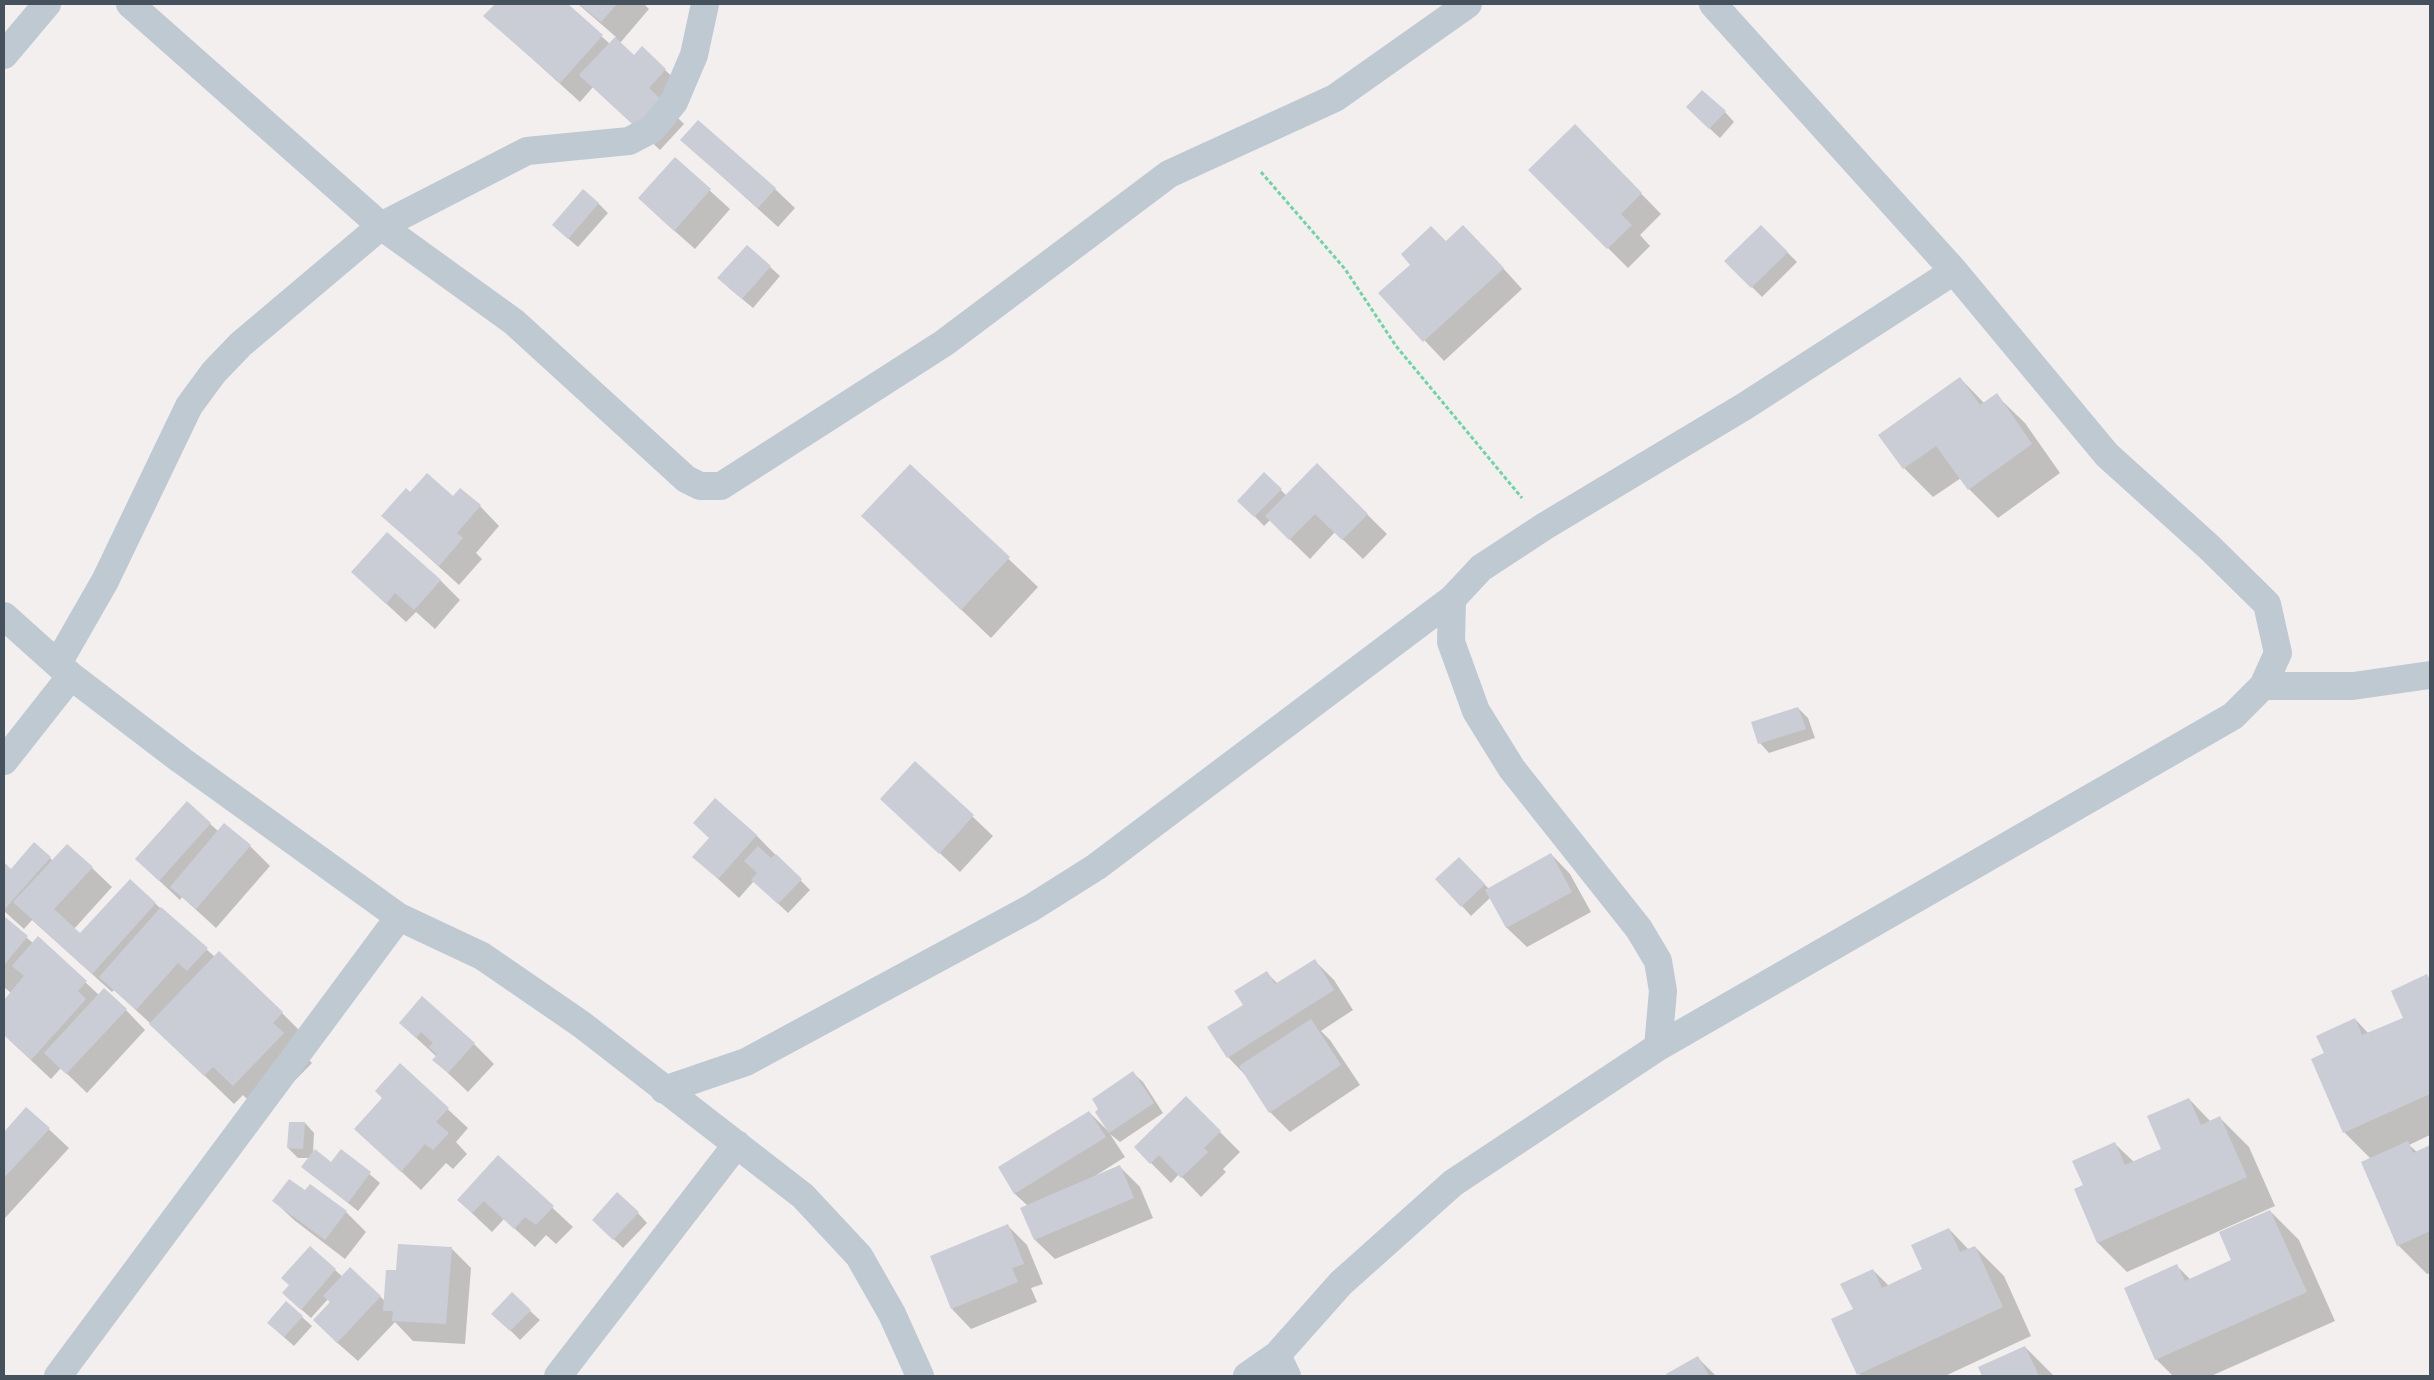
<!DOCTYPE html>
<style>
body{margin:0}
#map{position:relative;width:2434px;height:1380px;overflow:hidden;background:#f2efee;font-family:Poppins,sans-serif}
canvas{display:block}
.frame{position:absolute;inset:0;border:5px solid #45525e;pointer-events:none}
</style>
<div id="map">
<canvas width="2434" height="1380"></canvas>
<div class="frame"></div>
</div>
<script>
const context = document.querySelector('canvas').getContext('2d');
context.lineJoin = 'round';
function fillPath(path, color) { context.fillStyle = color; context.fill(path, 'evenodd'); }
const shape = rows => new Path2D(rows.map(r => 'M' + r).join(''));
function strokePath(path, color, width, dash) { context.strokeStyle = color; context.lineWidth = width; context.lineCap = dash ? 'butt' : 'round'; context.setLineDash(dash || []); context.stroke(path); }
const shadow = shape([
 [496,4,566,4,610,44,616,37,578,4,644,4,649,9,620,43,634,56,642,48,685,89,668,108,684,124,660,150,593,87,580,102,485,16],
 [1725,112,1734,122,1720,138,1697,117],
 [1575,126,1661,214,1640,235,1650,246,1628,268,1530,170],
 [682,140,775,189,795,208,778,227],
 [675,159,730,209,695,249,660,218],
 [598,203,608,213,578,247,563,234],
 [1761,226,1797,262,1762,297,1726,261],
 [1446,243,1483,246,1522,289,1444,361,1380,293],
 [747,246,780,276,753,308,729,288],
 [1960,378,1984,403,1996,395,2025,423,2060,473,1998,518,1969,489,1961,478,1933,497,1904,468],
 [910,465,1038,587,991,638,863,516],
 [1317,465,1387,534,1363,559,1335,532,1310,559,1270,520,1264,526,1239,500,1264,474,1287,496],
 [410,494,453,497,480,506,499,526,476,553,482,559,459,585,383,516],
 [352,572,440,580,460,600,435,629,416,612,406,622],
 [1798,708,1808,718,1815,738,1769,753,1760,743],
 [916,763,993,836,960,872,882,799],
 [715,800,757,836,810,890,788,913,754,881,739,898,694,857,710,839],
 [187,803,218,831,250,846,270,866,216,928,182,897,180,900,136,859],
 [1551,854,1570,874,1591,912,1527,947,1507,928,1491,897,1471,916,1462,906,1459,858,1489,889],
 [50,858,53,861,92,868,112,887,74,929,80,935,130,881,215,957,282,1013,311,1042,301,1052,312,1063,262,1114,243,1095,234,1104,151,1024,114,990,112,992,32,920,24,929,4,911,4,864,11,870],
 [4,918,33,943,38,938,99,995,126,1010,145,1030,87,1093,61,1068,51,1079,4,1035,4,1002,11,993,4,987],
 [1315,961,1334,980,1353,1010,1321,1031,1330,1040,1360,1085,1290,1132,1270,1112,1247,1077,1228,1057,1244,1005,1266,972,1278,984],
 [2427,976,2430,979,2430,1135,2409,1145,2417,1152,2430,1146,2430,1273,2427,1274,2398,1245,2371,1159,2344,1132,2326,1054,2355,1019,2369,1034,2404,1018],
 [400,1023,474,1044,494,1064,468,1092,434,1060,437,1057],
 [400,1065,468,1128,456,1142,467,1154,453,1169,446,1163,421,1190,356,1129,384,1098],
 [1133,1073,1143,1082,1163,1113,1120,1142,1110,1134,1125,1157,1095,1176,1120,1167,1140,1187,1153,1218,1055,1259,1035,1240,1022,1209,1028,1206,1015,1194,1000,1168,1089,1112,1107,1130],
 [1186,1098,1240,1152,1223,1169,1226,1172,1201,1197,1179,1174,1171,1183,1135,1147],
 [2189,1099,2211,1122,2220,1118,2249,1147,2275,1206,2127,1272,2098,1243,2075,1189,2085,1185,2114,1143,2134,1162,2163,1150],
 [27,1109,69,1148,5,1218,4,1134],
 [305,1123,314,1133,313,1153,331,1164,341,1150,380,1183,358,1211,303,1167,309,1158,298,1158,288,1148],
 [498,1157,573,1227,556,1244,546,1235,535,1247,504,1219,492,1232,458,1200],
 [305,1192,346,1212,366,1232,345,1259,294,1220,274,1201],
 [2270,1211,2299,1240,2335,1321,2211,1376,2173,1376,2156,1359,2177,1266,2191,1280,2233,1261],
 [638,1213,647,1223,623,1248,603,1229],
 [1007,1225,1027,1245,1043,1284,1031,1288,1037,1302,971,1329,952,1309],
 [1949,1229,1969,1250,1975,1247,2004,1276,2031,1336,1945,1376,1861,1376,1859,1374,1873,1270,1889,1286,1924,1270],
 [451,1248,471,1268,465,1344,413,1341,395,1322,358,1361,334,1340,331,1302,328,1299,311,1318,294,1303,335,1270,343,1277,350,1269,385,1301],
 [530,1311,540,1320,520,1340,503,1323],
 [302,1317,312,1326,294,1346,278,1332],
 [2025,1347,2054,1376,1983,1376,1979,1368],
 [1698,1358,1716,1376,1669,1376,1668,1374]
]);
const building = shape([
 [495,4,568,4,603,35,560,83,483,16],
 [579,4,617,4,601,22],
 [615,37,634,55,642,46,666,69,649,88,666,104,640,131,579,75],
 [1702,90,1726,111,1709,129,1686,107],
 [698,120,776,188,758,208,680,140],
 [1575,124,1642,193,1621,214,1632,225,1607,249,1528,170],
 [675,157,711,189,674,231,638,198],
 [583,189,599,203,568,239,552,225],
 [1463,225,1504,268,1423,342,1378,293,1410,265,1401,254,1431,226,1446,241],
 [1761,225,1788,252,1751,288,1724,261],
 [747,245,771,266,742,299,717,278],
 [1960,377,1980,405,1997,393,2032,444,1968,490,1936,446,1903,469,1878,435],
 [1317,463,1368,514,1342,540,1315,514,1289,540,1265,516],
 [910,464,1010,557,961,610,861,516],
 [1264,472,1282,489,1254,517,1237,501],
 [427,473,453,496,460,488,481,505,457,533,463,538,439,566,381,516,406,488,410,492],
 [387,532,441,580,414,610,395,593,386,604,351,572],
 [1798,707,1806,729,1758,744,1751,722],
 [915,761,974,815,939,854,880,799],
 [715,798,757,835,718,879,692,857,709,838,693,823],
 [187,801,211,823,159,881,135,859],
 [224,823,251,845,196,909,170,887],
 [34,842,51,857,4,910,4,862,11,869],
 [67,844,93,867,54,909,80,933,130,879,156,903,92,974,13,902],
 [758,846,771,858,776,854,802,879,778,904,751,880,757,873,744,861],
 [1551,853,1572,892,1506,928,1485,890],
 [1459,857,1485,884,1461,907,1435,879],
 [161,907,208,948,187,971,178,963,136,1010,99,977],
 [4,916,28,936,4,965],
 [38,936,87,981,78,991,86,999,31,1060,4,1035,4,1000,24,976,12,966],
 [219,951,283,1012,273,1023,284,1033,233,1086,213,1067,204,1076,149,1024],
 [1315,959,1334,990,1227,1058,1207,1027,1243,1005,1234,991,1267,971,1275,984],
 [2427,974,2430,980,2430,1094,2343,1133,2311,1059,2324,1053,2316,1036,2355,1018,2362,1035,2403,1018,2391,991],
 [104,988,127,1009,66,1074,44,1053],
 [422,996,475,1043,448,1073,432,1060,437,1055,429,1047,433,1043,421,1032,416,1038,399,1023],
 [1311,1019,1341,1065,1269,1113,1239,1066],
 [400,1063,449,1108,436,1122,449,1133,433,1150,425,1144,401,1172,354,1129,382,1098,375,1091],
 [1133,1071,1154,1103,1109,1133,1095,1112,1098,1109,1092,1099],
 [1186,1096,1221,1131,1204,1148,1208,1152,1181,1178,1159,1155,1150,1164,1134,1147],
 [2189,1098,2201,1125,2220,1116,2247,1177,2097,1243,2074,1189,2083,1185,2072,1161,2115,1142,2125,1165,2161,1149,2147,1116],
 [26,1107,50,1128,4,1178,4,1132],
 [1089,1111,1106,1137,1014,1194,998,1167],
 [289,1122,305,1122,303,1149,287,1148],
 [2408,1141,2413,1153,2430,1145,2430,1231,2397,1246,2361,1162],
 [315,1149,331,1162,341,1149,371,1172,348,1203,301,1167],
 [498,1155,554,1206,536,1225,525,1217,514,1229,484,1201,472,1213,457,1200],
 [1120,1165,1134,1198,1034,1240,1020,1208],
 [289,1179,305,1190,310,1184,347,1211,325,1240,272,1201],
 [617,1192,639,1212,613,1240,592,1220],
 [2270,1210,2307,1292,2155,1360,2124,1288,2177,1264,2185,1281,2231,1260,2219,1232],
 [1008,1224,1024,1264,1012,1268,1018,1282,951,1309,930,1256],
 [1949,1228,1960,1252,1975,1246,2003,1307,1857,1375,1831,1319,1853,1309,1840,1284,1873,1269,1882,1288,1922,1269,1911,1245],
 [398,1244,452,1247,446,1324,392,1321,393,1311,383,1311,386,1270,396,1270],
 [310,1246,336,1269,301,1310,282,1293,289,1285,281,1278],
 [350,1267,381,1296,337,1343,313,1320,330,1302,323,1296],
 [512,1292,531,1310,510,1331,491,1314],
 [286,1301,303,1316,284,1337,267,1323],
 [2025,1346,2039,1376,1982,1376,1978,1367],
 [1698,1356,1709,1376,1667,1376,1666,1374]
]);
const path = shape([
 [1261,172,1345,269,1396,346,1522,498]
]);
const minor = shape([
 [130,4,381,226,514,322,686,479,700,486,721,486,944,343,1169,174,1335,98,1468,4],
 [4,55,47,4],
 [4,616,71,676,181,760,399,917,482,956,581,1024,803,1196,859,1256,892,1314,920,1376],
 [58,663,105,581,189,406,214,372,241,344,381,226,527,151,629,141,652,129,674,102,694,55,705,4],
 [2263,686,2353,686,2430,675],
 [4,761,71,676],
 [1658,1047,1663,991,1658,961,1639,929,1512,769,1476,711,1451,642,1452,599,1481,568,1545,526,1745,406,1954,271],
 [664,1090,746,1062,1031,908,1096,867,1452,599],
 [1277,1355,1287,1376],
 [58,1376,399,917],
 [558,1376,737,1144],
 [1247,1376,1277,1355,1341,1283,1453,1183,1658,1047,2233,716,2263,686,2278,653,2267,604,2209,547,2107,455,1954,271,1713,4]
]);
fillPath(shadow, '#0003');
fillPath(building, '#cacdd5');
strokePath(path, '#6dd5a4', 3, [4, 2.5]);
strokePath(minor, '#bec9d2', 28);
</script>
